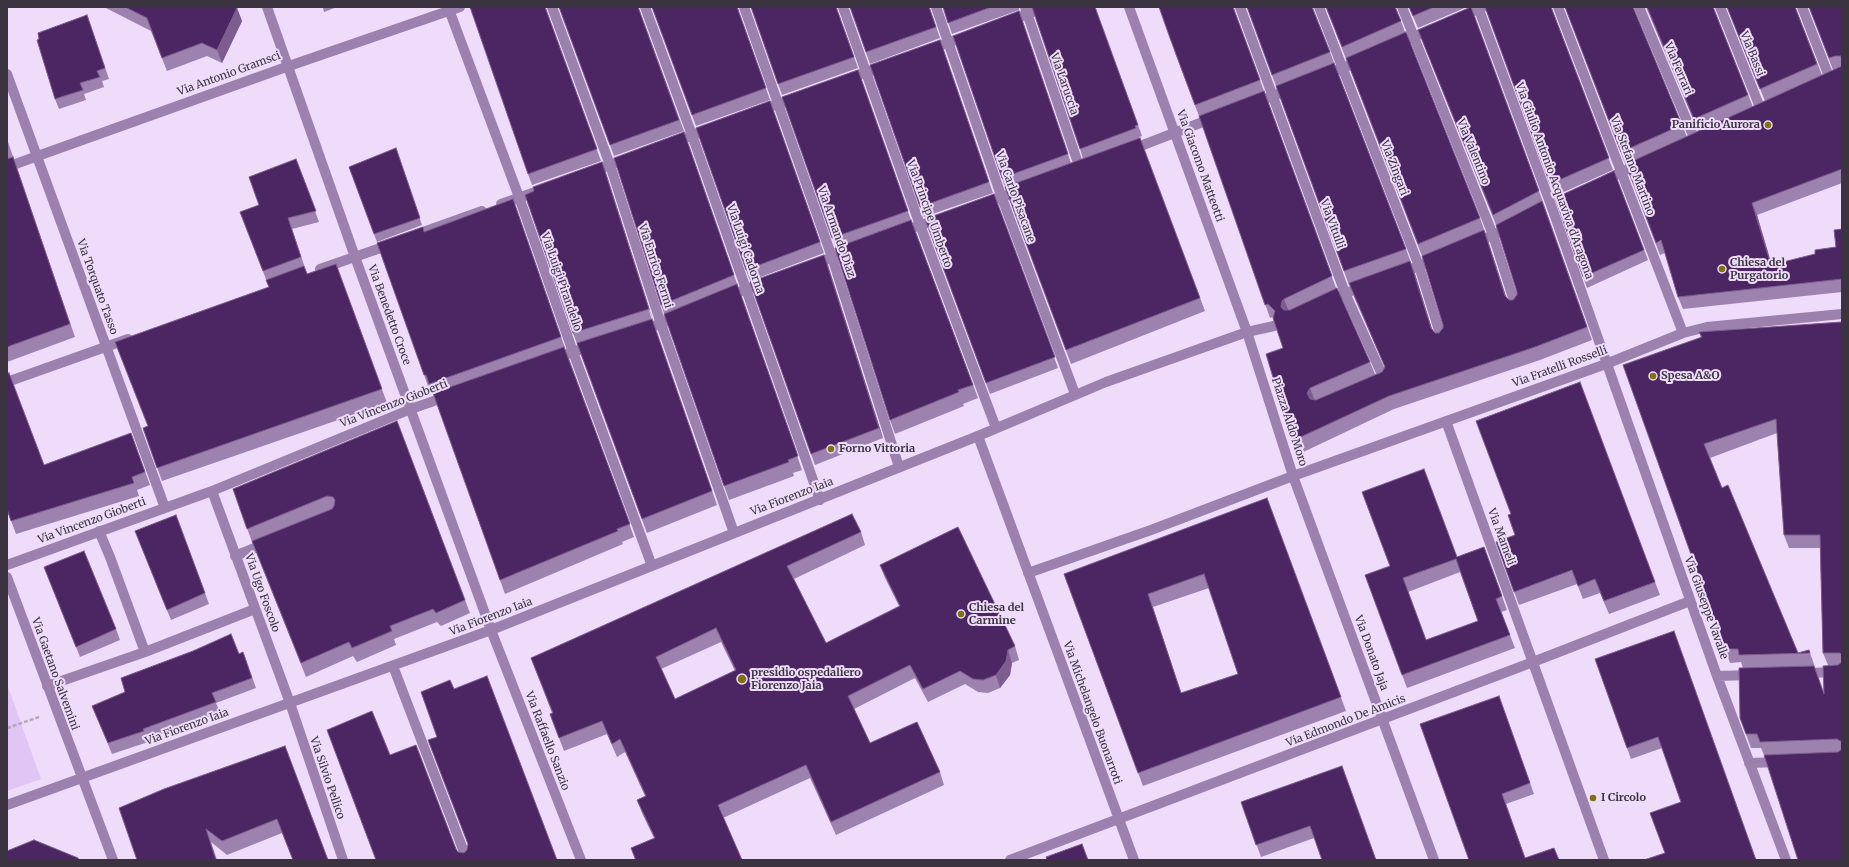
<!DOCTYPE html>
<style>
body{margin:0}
#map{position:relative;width:1849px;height:867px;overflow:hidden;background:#eedcfa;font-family:Merriweather,serif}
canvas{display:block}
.frame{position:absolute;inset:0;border:8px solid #3b3440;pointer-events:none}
</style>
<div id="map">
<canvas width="1849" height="867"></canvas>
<div class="frame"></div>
</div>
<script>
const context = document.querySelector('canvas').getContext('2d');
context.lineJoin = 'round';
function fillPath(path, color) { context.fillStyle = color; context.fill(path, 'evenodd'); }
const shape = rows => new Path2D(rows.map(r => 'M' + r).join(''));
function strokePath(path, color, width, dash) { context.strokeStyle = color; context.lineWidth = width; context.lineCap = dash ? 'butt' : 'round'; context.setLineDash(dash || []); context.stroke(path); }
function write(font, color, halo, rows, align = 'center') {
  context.font = font + ' Merriweather,serif'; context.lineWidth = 4; context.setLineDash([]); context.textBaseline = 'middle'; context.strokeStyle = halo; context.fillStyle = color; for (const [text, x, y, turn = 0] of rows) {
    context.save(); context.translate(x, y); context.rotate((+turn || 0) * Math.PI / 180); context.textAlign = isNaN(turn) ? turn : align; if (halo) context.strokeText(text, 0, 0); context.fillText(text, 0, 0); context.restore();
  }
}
const green = shape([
 [7,684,41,779,7,791]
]);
const path = shape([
 [7,728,39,717]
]);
const minor = shape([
 [267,7,355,257,491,630,581,860],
 [448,7,519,197,573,352,652,566],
 [552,7,610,165,661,324,734,533],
 [645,7,692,135,820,500],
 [744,7,832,257,899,467],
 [843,7,920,225,996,428],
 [936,7,1002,198,1075,394],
 [1025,7,1080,169],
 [1129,7,1247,332,1293,476,1434,860],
 [1240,7,1345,293,1384,379,1380,381],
 [1319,7,1419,266,1442,340],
 [1402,7,1493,235,1516,307],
 [1478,7,1551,205,1717,676,1786,860],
 [1558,7,1683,333],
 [1639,7,1695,140],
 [1720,7,1761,110],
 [1802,7,1830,79],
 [1460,17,1483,7],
 [1009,21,1046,7],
 [1396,45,1431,29],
 [930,49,967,36],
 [7,74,165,508],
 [1325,75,1360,61],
 [847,79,884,66],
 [1254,103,1291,89],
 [760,110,796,98],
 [674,142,709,129],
 [1130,150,1213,118],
 [7,167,289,66,460,7],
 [591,172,629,158],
 [1605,180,1639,164],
 [984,203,1020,191],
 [501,204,538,191],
 [903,231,939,219],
 [412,236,482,211],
 [1475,243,1510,227],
 [814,264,850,251],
 [320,269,392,244],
 [1401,273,1437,259],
 [728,296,764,283],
 [1328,301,1363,286],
 [643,330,678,317],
 [555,358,591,346],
 [7,382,128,339],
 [1446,421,1604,860],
 [978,436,1134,860],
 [212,491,290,703,343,860],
 [99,531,110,557,145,652,255,609],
 [235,556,267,543],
 [7,565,212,491,411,409,448,396],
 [1028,573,1151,530,1293,476,1606,364,1683,333,1707,327,1842,314],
 [7,577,113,860],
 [393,666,467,860],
 [1804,673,1842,672],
 [1717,676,1752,675],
 [47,686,145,652],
 [1749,763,1779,762],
 [7,805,491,630,978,436,1106,382,1247,332,1274,326],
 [1010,860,1533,662,1690,601]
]);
const wall = shape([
 [104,7,233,7,237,8,242,21,222,63,207,56,167,71,151,31],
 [323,7,337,7,324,12],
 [559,7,639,9,684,131,614,156],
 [652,7,738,7,738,9,770,100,696,126],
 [751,7,837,7,837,9,858,68,782,95],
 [850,7,930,9,940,38,870,64],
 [943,7,1019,7,1019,10,952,34],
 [1095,7,1142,136,1139,137,1205,311,1071,364,1005,187,953,36,1019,11,1071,163,1083,159,1080,149],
 [1247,7,1313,8,1406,249,1415,274,1432,329,1435,333,1439,333,1443,328,1443,325,1422,256,1326,7,1396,7,1396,8,1405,32,1480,218,1489,244,1506,296,1509,300,1513,300,1517,295,1517,292,1496,225,1418,30,1471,7,1543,202,1592,340,1540,360,1394,409,1297,455,1292,441,1283,348,1273,317,1270,318,1199,116,1174,50,1234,9,1336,288,1370,362,1375,374,1382,372,1385,367,1354,297,1349,284,1349,285],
 [1409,7,1467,7,1418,28],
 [1485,7,1552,9,1613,170,1555,196],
 [1565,7,1633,8,1682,125,1687,137,1698,131,1646,7,1714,7,1714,9,1753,107,1765,101,1727,7,1796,7,1796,9,1822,75,1833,70,1809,7,1842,7,1842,183,1757,215,1772,265,1815,254,1836,247,1842,229,1842,292,1683,309,1678,297,1665,253,1660,255],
 [546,9,601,161,532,185,528,174],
 [87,15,109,79,102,81,104,87,84,94,86,100,59,109,55,99],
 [940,40,993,193,924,217,870,65],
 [858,70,911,220,978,398,963,404,964,406,895,434,890,420,836,247,782,97],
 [770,101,824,253,750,281,696,128],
 [684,132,802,470,793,473,794,476,729,500,661,305],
 [7,139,75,337,7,362],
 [396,148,422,225,377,242,349,167],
 [296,159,319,222,292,229,307,274,336,264,387,403,162,481,143,428,148,426,115,342,269,287,240,212,259,205],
 [602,162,652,320,717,505,647,533,573,333,534,191],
 [1614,171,1648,260,1587,288,1555,198],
 [994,194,1058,368,990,394,925,219],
 [513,199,565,348,634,537,622,542,623,544,505,594,430,385,428,386,377,243,424,232],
 [824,255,883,438,815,465,750,282],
 [1842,322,1842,860,1764,755,1761,748,1751,748,1740,718,1743,668,1741,662,1730,663,1623,365,1701,338,1699,332],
 [1777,433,1784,535,1789,548,1820,548,1823,653,1828,665,1824,693,1809,650,1798,653,1722,488,1710,458],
 [7,369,44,465,131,433,150,485,137,490,139,496,16,534,7,510],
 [397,421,470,613,441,626,437,622,394,639,396,645,357,662,353,656,306,677,252,542,233,489],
 [1267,498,1346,711,1143,786,1064,574],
 [1209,588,1238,674,1181,693,1153,607],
 [176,515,209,604,171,620,135,531],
 [861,532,865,545,794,579,826,643,899,606,885,578,880,565,1015,646,1019,660,1012,663,1010,675,1000,688,988,693,978,692,965,684,928,702,915,678,854,709,870,743,940,772,944,785,836,835,810,778,723,818,742,860,635,860,631,848,654,838,642,813,637,800,645,796,625,752,617,757,607,734,564,751,550,714,552,713,531,658],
 [721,642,735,671,675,699,661,669],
 [1496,542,1655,582,1660,595,1609,614,1600,593,1583,599,1577,584,1519,605],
 [1484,547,1507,610,1501,612,1515,648,1407,688,1365,575,1457,557],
 [1460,572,1478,621,1426,640,1408,592],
 [44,567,116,629,120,640,80,657],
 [243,652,256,688,216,703,220,713,147,739,148,742,112,754,92,706],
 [1595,659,1756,860,1665,853,1681,802,1662,748,1631,759],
 [1499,696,1534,794,1506,804,1525,858,1559,860,1469,860],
 [285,746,328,860,293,860,282,833,227,855,211,842,217,860,137,860],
 [1342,766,1314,838,1261,857,1241,802]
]);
const shadedWall = shape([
 [237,8,242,21,222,63,217,50],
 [602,162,606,173,653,320,649,309],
 [1752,203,1757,215,1775,277,1771,265],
 [1484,230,1489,244,1510,309,1505,296],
 [824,255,828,265,883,438,879,428],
 [1410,261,1415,274,1436,342,1431,328],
 [1284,299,1289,312,1286,320,1281,307,1282,301],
 [1310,388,1315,401,1312,407,1307,393],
 [1008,650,1012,663,1010,675,1000,688,996,675]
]);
const building = shape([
 [125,7,233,7,237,8,217,50,202,43,162,58,147,18,125,7],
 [470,7,545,7,597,149,528,174,470,7],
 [559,7,638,7,679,120,610,145,559,7],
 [652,7,737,7,766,88,692,115,652,7],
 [751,7,836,7,854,57,778,84,751,7],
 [850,7,929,7,936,27,866,52,850,7],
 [943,7,991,7,948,23,943,7],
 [1032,7,1095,7,1138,125,1135,126,1136,128,1080,149,1032,7],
 [1159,7,1233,7,1260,80,1195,105,1170,38,1159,7],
 [1247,7,1312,7,1330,52,1272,75,1247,7],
 [1326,7,1395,7,1401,21,1342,47,1326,7],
 [1409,7,1434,7,1413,16,1409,7],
 [1471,7,1539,191,1493,215,1418,30,1471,7],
 [1485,7,1551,7,1609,158,1550,184,1485,7],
 [1565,7,1633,7,1682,125,1621,152,1565,7],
 [1647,7,1713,7,1748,95,1694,119,1647,7],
 [1727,7,1795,7,1817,64,1760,89,1727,7],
 [1809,7,1842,7,1842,58,1841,56,1835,56,1829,58,1809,7],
 [1019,11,1068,154,1002,178,953,36,1019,11],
 [87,15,105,68,97,71,100,77,80,83,83,90,55,99,37,40,39,39,38,33,87,15],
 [1406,32,1480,218,1418,244,1346,58,1406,32],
 [940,40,989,182,920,207,870,65,940,40],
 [1334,63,1406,249,1344,271,1276,86,1334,63],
 [1842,66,1842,169,1752,203,1771,265,1815,254,1815,250,1836,247,1834,230,1842,229,1842,279,1678,297,1661,240,1656,243,1626,164,1842,66],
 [858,70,908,211,832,238,782,97,858,70],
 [1264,91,1332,276,1284,299,1282,301,1281,307,1284,310,1290,310,1337,288,1370,362,1310,388,1307,393,1310,399,1316,400,1382,372,1385,367,1349,283,1410,261,1431,328,1435,333,1439,333,1443,328,1443,325,1422,256,1484,230,1505,296,1509,300,1513,300,1517,295,1517,292,1496,225,1542,201,1587,327,1535,347,1389,396,1292,441,1266,354,1283,348,1273,318,1275,311,1268,304,1265,305,1199,116,1264,91],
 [770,101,820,242,746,270,696,128,770,101],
 [684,132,734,275,661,305,614,158,684,132],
 [1140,138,1200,298,1066,350,1005,187,1140,138],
 [396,148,420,218,374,234,349,167,396,148],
 [13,157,70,324,7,347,7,159,13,157],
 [296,159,316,211,288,218,301,257,263,271,240,212,259,205,249,177,296,159],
 [602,162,649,309,573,333,525,195,534,191,533,187,602,162],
 [1614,171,1644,250,1583,277,1555,198,1614,171],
 [994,194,1055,357,986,383,925,219,994,194],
 [513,199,561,337,429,384,426,375,424,375,377,243,423,227,424,232,513,199],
 [911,220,973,385,958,390,959,392,890,420,835,248,911,220],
 [824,255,879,428,811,454,750,282,824,255],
 [336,264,382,389,157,468,143,428,148,426,115,342,269,287,266,280,304,266,307,274,336,264],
 [737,284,798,456,788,460,789,462,724,486,664,314,737,284],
 [652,319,712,491,642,519,577,343,652,319],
 [1842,322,1842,655,1840,653,1823,653,1820,535,1784,535,1776,419,1704,444,1722,488,1728,485,1798,653,1809,650,1810,653,1739,655,1738,649,1725,649,1623,365,1702,337,1699,332,1842,322],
 [564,347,630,524,617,529,618,531,500,580,433,393,564,347],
 [9,373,44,465,131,433,145,472,132,477,134,483,11,521,7,509,7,374,9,373],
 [1580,382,1655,582,1604,601,1595,579,1578,586,1572,570,1514,592,1496,542,1515,535,1508,515,1511,514,1476,421,1580,382],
 [397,421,465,600,436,613,433,609,390,626,392,631,352,648,349,642,301,663,252,541,332,509,334,506,335,500,333,497,327,496,247,529,233,489,397,421],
 [1424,469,1457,557,1484,547,1502,596,1496,599,1510,635,1402,675,1365,575,1390,566,1362,492,1424,469],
 [1456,559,1478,621,1426,640,1403,578,1456,559],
 [1267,498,1341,697,1138,773,1064,574,1267,498],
 [1204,574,1238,674,1181,693,1148,594,1204,574],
 [852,514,861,532,787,566,826,643,900,606,880,565,958,527,1015,646,1008,650,1006,661,996,675,983,680,973,679,960,671,923,689,910,665,848,696,870,743,917,722,940,772,831,822,806,765,718,805,742,860,636,860,631,848,655,838,637,800,646,796,620,739,612,744,602,721,559,738,550,714,553,713,531,658,852,514],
 [716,628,736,670,675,699,656,657,716,628],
 [176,515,205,593,167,610,135,531,176,515],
 [84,551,116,629,76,647,44,567,84,551],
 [1674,631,1756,860,1644,860,1665,853,1650,813,1681,802,1658,737,1627,748,1595,659,1674,631],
 [231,634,239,654,243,652,252,678,212,693,216,702,143,729,144,731,108,743,92,706,125,692,121,678,193,651,231,634],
 [1842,662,1842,742,1837,739,1760,742,1757,734,1746,734,1740,718,1739,668,1814,666,1824,694,1823,666,1838,665,1842,662],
 [487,676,557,860,376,860,327,730,372,711,390,755,416,745,456,849,458,852,464,853,467,850,468,844,428,740,437,737,421,692,450,680,454,689,487,676],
 [1499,696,1530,783,1502,794,1525,858,1554,848,1559,860,1469,860,1420,724,1499,696],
 [285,746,328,860,293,860,277,819,222,841,206,829,216,860,137,860,119,808,164,789,285,746],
 [1842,749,1842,860,1798,860,1764,755,1838,752,1842,749],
 [1342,766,1376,860,1322,860,1310,826,1256,845,1241,802,1342,766],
 [34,840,78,858,79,860,7,860,7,851,34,840],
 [1082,844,1088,860,1047,860,1046,857,1082,844]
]);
const markers = [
 [1768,125,4,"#7e7212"],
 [1722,269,4,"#7e7212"],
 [1653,376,4,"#7e7212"],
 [831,449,4,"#7e7212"],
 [961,614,4,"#7e7212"],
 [742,679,5,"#7e7212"],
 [1593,798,4,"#7e7212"]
];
const streetNames = [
 ["Via Bassi",1752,54,68],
 ["Via Ferrari",1678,69,67],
 ["Via Antonio Gramsci",229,74,-20],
 ["Via Laruccia",1064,84,71],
 ["Via Valentino",1473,152,68],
 ["Via Giacomo Matteotti",1200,166,70],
 ["Via Stefano Martino",1632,166,69],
 ["Via Zingari",1394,168,69],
 ["Via Giulio Antonio Acquaviva d'Aragona",1554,181,70],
 ["Via Carlo Pisacane",1015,197,70],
 ["Via Principe Umberto",929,214,70],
 ["Via Vitulli",1332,224,70],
 ["Via Armando Diaz",836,232,71],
 ["Via Luigi Cadorna",745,249,71],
 ["Via Enrico Fermi",655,266,72],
 ["Via Luigi Pirandello",561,282,71],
 ["Via Torquato Tasso",97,287,70],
 ["Via Benedetto Croce",389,315,70],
 ["Via Fratelli Rosselli",1560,367,-20],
 ["Via Vincenzo Gioberti",394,404,-21],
 ["Piazza Aldo Moro",1289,422,72],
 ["Via Fiorenzo Iaia",792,497,-21],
 ["Via Vincenzo Gioberti",92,521,-20],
 ["Via Mameli",1501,537,70],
 ["Via Ugo Foscolo",262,593,70],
 ["Via Giuseppe Vavalle",1706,608,70],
 ["Via Fiorenzo Iaia",491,617,-21],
 ["Via Donato Jaja",1371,653,70],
 ["Via Gaetano Salvemini",55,674,70],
 ["Via Michelangelo Buonarroti",1092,713,70],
 ["Via Edmondo De Amicis",1346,721,-21],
 ["Via Fiorenzo Iaia",187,727,-20],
 ["Via Raffaello Sanzio",547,741,69],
 ["Via Silvio Pellico",327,778,71]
];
const poiNames = [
 ["Panificio Aurora",1760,125,"right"],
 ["Chiesa del",1730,263],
 ["Purgatorio",1730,276],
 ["Spesa A&O",1661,376],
 ["Forno Vittoria",839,449],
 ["Chiesa del",969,608],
 ["Carmine",969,621],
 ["presidio ospedaliero",751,673],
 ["Fiorenzo Jaia",751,686],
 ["I Circolo",1601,798]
];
fillPath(green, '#e1c5f5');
strokePath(path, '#b6a7c0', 2.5, [4, 2]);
strokePath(minor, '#9c80ae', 10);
fillPath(wall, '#9d81ae');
fillPath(shadedWall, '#7d5d90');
fillPath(building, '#4c2662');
strokePath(building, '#7d5d90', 1);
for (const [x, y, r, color] of markers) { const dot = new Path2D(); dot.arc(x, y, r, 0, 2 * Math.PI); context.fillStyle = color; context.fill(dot); strokePath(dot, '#eedcfa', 1.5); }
write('11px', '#3b3440', '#eedcfa', streetNames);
write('bold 11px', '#3b3440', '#eedcfa', poiNames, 'left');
</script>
